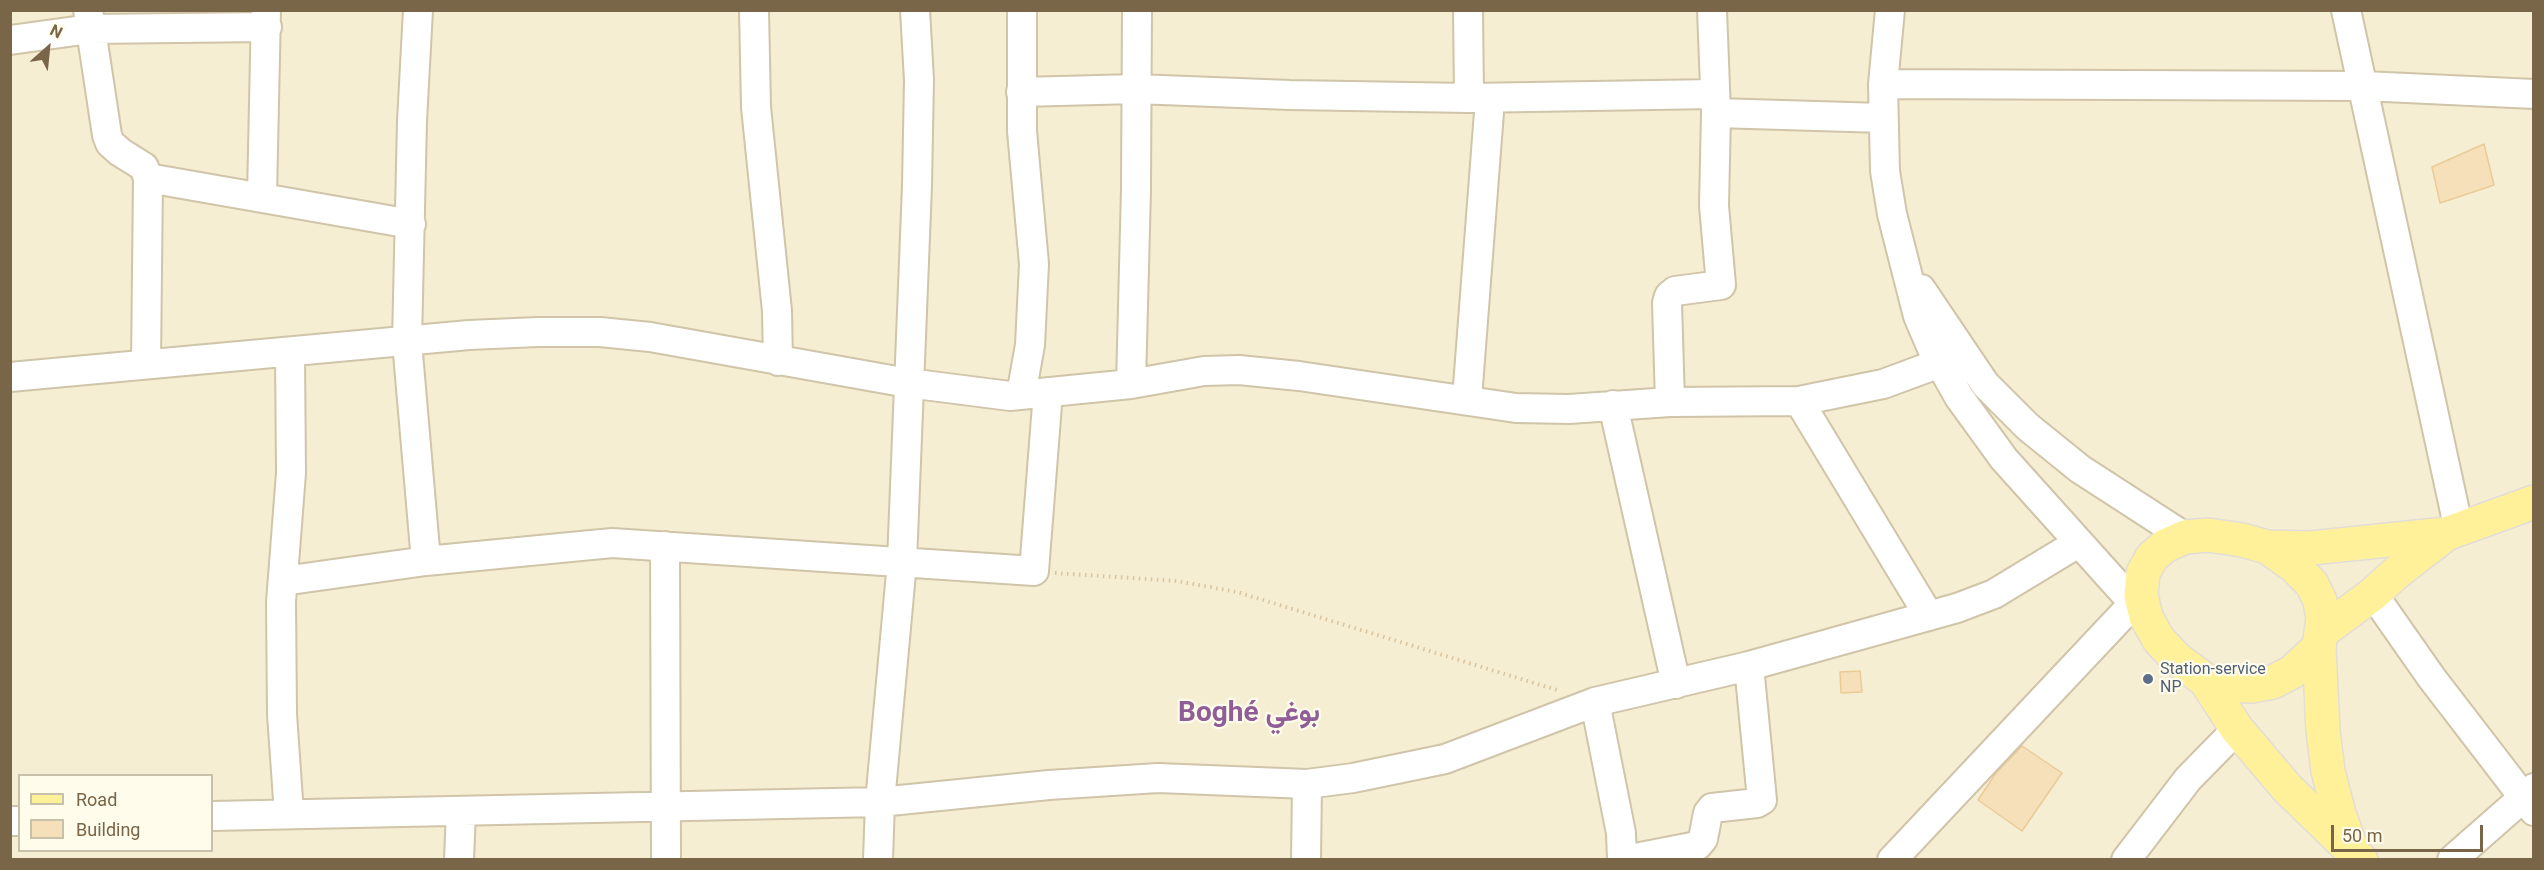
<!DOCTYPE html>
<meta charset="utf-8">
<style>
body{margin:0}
#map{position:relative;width:2544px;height:870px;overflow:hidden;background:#fefae4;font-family:Roboto,sans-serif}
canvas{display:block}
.frame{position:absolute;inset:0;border:12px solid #796547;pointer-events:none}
.legend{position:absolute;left:18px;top:774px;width:195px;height:78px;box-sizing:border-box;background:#fffcec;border:2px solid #c9c0aa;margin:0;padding:8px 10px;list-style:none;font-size:18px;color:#796547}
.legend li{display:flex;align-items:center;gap:12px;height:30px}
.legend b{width:30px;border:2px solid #c9c0aa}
.north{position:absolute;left:18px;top:18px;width:60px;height:60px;-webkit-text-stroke:4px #fffcec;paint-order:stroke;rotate:27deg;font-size:16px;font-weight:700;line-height:24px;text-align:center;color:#796547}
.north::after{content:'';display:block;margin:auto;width:21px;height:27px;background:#796547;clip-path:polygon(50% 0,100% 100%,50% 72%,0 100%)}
.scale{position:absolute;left:2331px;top:825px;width:152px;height:27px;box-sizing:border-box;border:3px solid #796547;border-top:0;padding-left:8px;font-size:18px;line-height:21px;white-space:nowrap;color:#796547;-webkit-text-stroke:4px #fffcec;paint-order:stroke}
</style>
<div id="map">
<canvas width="2544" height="870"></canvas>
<div class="frame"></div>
<ul class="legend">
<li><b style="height:8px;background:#fff19a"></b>Road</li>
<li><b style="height:16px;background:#f6e0b9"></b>Building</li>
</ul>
<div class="north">N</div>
<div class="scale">50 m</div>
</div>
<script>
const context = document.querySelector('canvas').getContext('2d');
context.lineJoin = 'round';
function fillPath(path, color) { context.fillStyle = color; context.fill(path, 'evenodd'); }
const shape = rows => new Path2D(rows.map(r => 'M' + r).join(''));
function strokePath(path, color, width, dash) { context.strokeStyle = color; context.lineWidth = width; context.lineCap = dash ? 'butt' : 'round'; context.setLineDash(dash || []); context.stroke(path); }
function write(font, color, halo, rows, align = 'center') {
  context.font = font + ' Roboto,Vazirmatn,sans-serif'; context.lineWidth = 4.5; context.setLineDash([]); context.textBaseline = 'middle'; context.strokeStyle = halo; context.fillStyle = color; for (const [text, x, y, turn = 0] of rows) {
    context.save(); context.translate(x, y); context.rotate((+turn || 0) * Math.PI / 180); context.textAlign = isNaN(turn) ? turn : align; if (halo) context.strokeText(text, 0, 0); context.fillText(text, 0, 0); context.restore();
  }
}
const residential = shape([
 [10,11,2533,11,2533,859,11,859],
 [20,776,212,776,212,850,20,850]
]);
const building = shape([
 [2484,144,2494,185,2440,203,2432,167,2484,144],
 [1860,671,1862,692,1841,693,1840,672,1860,671],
 [2022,746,2062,773,2022,831,1978,800,1996,773,2022,746]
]);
const path = shape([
 [1055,573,1177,581,1237,592,1557,690]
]);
const minor = shape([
 [88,10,107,135,110,143,120,152,144,167,148,178,146,364],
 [418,10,412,121,407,342,426,561],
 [754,10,756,107,777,311,778,361],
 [1468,10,1469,98,1715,94],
 [1890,10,1883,84,1885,171,1892,214,1918,316,1933,351,1959,397,2004,459,2146,617],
 [2346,10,2459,530],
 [10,40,90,29,267,27],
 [1883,84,2364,86,2534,94],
 [1021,92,1136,89,1290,95,1469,98],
 [1716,113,1883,118],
 [148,178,411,224],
 [262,196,266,10],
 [1921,289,1985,384,2028,427,2080,469,2185,537],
 [10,377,469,335,538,332,600,332,650,337,908,383,1010,396,1131,384,1204,371,1239,370,1299,376,1516,408,1569,409,1670,402,1799,401,1883,384,1940,363],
 [1131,384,1136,189,1137,10],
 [1021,395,1030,345,1034,264,1022,131,1022,10],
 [1467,399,1490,99],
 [1799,401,1929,616],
 [1670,402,1667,303,1669,296,1675,291,1721,285,1714,206,1716,113,1712,10],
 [1613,405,1676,684],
 [665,546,666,860],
 [283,581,426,561,612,543,1034,571,1048,392],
 [2373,594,2431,677,2534,811],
 [1595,702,1621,833,1622,860],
 [289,814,282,714,281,602,291,473,290,353],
 [212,816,880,802,1049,785,1158,778,1307,784,1353,778,1445,759,1595,702,1749,666,1957,608,1994,594,2078,543],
 [10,821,20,821],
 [459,860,461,811],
 [878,860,880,802,902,562,917,186,919,80,915,10],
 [1306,860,1307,784],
 [1625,860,1697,846,1703,839,1708,813,1712,808,1757,803,1762,800,1749,666],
 [1892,860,2133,604],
 [2126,860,2188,779,2237,729],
 [2452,860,2534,788]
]);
const major = shape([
 [2208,535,2242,540,2267,547,2294,566,2312,584,2320,601,2323,618,2319,647,2292,672,2273,682,2252,686,2227,685,2205,680,2177,659,2159,640,2146,617,2141,595,2143,573,2152,557,2165,546,2185,537,2208,535],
 [2267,547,2311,548,2446,534,2534,502],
 [2322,632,2373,594,2396,573,2445,535],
 [2319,647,2323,731,2328,771,2339,814,2351,847],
 [2205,680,2237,729,2287,788,2361,860]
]);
const markers = [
 [2148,679,6,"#5c6f8a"]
];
const serviceNames = [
 ["Station-service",2160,670],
 ["NP",2160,688]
];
const townNames = [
 ["Boghé بوغي",1249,714]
];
fillPath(residential, '#f6eed2');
fillPath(building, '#f6e0b9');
strokePath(building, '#eacb98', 1.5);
strokePath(minor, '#d0c4a9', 32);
strokePath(major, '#e2ddd7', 36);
strokePath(path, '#dbc39c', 4, [1.5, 4.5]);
strokePath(minor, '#fff', 28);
strokePath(major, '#fff19a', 33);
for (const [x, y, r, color] of markers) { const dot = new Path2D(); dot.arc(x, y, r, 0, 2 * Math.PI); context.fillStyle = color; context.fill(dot); strokePath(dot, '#fffcec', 2); }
write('16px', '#4e5e75', '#fffcec', serviceNames, 'left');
write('bold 28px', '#905e96', '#fffcec', townNames);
</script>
